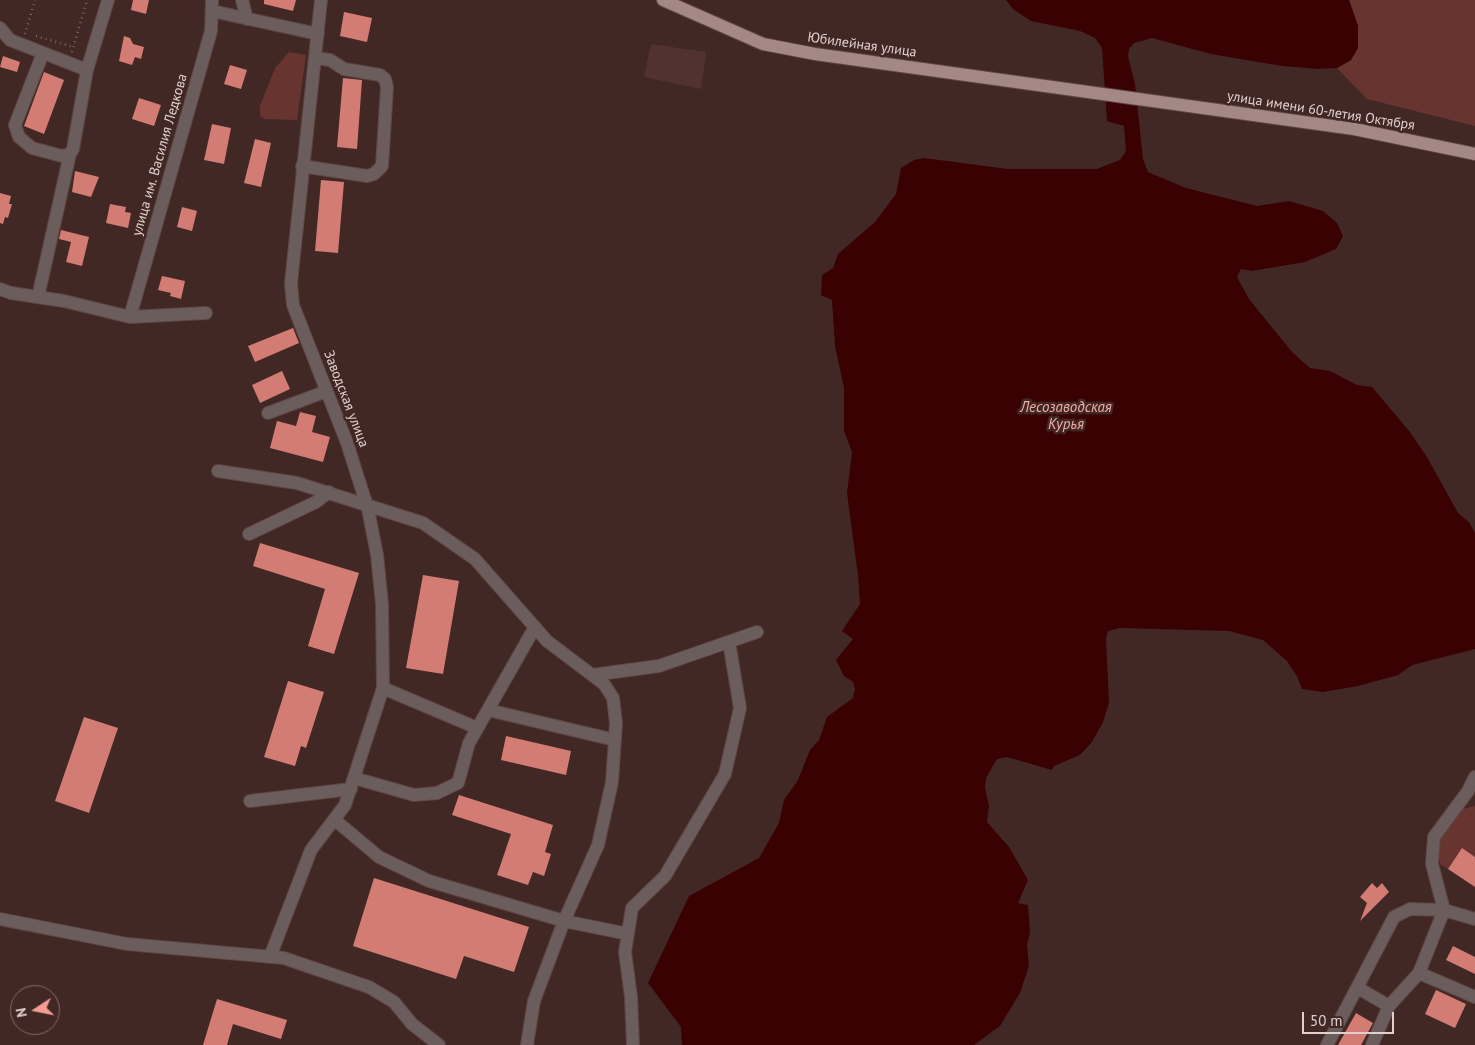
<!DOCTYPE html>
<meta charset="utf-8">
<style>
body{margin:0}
#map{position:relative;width:1475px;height:1045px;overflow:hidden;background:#422825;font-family:"PT Sans",sans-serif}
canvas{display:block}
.north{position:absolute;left:10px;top:985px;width:50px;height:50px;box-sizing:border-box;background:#422825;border:1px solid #816b68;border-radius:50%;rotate:259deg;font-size:14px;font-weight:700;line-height:20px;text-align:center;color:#e0cfcc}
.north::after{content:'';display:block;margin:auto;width:18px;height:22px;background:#f59c93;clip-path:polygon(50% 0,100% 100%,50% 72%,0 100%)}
.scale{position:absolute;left:1302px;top:1012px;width:92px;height:22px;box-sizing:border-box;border:2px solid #e0cfcc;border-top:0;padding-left:6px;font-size:15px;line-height:18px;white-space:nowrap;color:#e0cfcc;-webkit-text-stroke:4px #422825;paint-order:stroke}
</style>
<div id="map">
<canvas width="1475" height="1045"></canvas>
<div class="north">N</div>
<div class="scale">50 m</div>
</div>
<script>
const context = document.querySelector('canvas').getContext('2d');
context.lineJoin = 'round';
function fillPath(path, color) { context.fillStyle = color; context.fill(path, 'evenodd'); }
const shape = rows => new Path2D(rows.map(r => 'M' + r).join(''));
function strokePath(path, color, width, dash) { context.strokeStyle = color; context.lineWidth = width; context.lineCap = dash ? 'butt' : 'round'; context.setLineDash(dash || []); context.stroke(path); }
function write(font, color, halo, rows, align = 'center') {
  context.font = font + ' "PT Sans",sans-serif'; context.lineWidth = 5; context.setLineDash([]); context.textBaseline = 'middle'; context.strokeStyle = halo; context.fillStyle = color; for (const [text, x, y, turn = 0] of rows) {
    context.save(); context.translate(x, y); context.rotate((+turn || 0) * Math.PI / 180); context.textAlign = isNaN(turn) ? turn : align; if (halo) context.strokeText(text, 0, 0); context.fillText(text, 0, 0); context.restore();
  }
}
const built = shape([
 [651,44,706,52,701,89,644,77]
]);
const green = shape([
 [1349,0,1475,0,1475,126,1367,99,1337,68,1351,60,1358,26],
 [289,52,306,55,297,120,265,119,260,116,260,106,275,68],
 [1475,806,1475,857,1462,849,1448,869,1441,865,1438,857,1442,831,1455,815,1463,809]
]);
const water = shape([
 [1006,0,1349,0,1358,26,1358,48,1351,60,1337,68,1318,69,1282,66,1211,54,1152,38,1134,43,1129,49,1128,56,1135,84,1143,159,1148,172,1186,188,1257,206,1289,201,1323,211,1337,223,1343,236,1336,249,1305,262,1252,271,1241,269,1237,277,1249,299,1292,352,1310,368,1330,371,1357,385,1372,387,1410,432,1427,457,1458,513,1469,522,1475,533,1475,649,1412,665,1398,675,1358,686,1323,692,1302,689,1297,676,1287,661,1263,640,1229,631,1119,628,1108,631,1106,638,1109,703,1103,722,1092,742,1080,755,1054,766,1052,770,1007,757,997,759,986,778,985,788,989,806,987,822,1009,847,1028,880,1018,903,1028,905,1030,932,1027,945,1029,966,1020,993,1000,1026,974,1045,682,1045,681,1027,648,983,689,896,759,858,779,823,784,800,798,780,810,750,819,740,827,717,853,698,855,689,853,682,844,676,836,660,853,639,842,631,860,604,858,575,847,493,852,452,844,431,844,388,835,346,832,300,821,295,822,275,833,268,838,254,875,222,896,194,901,168,914,160,924,158,1008,169,1097,169,1120,160,1126,151,1124,126,1107,121,1102,48,1095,38,1080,31,1031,21,1013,9]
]);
const building = shape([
 [133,0,149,0,146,14,131,10],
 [264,0,296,0,293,11,264,4],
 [344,12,372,18,367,42,340,36],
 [124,36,130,38,133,44,144,47,141,59,135,57,132,65,119,61],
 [3,56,20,62,17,72,0,67],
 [230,65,247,70,241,89,224,84],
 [44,72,64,80,44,134,24,126],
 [343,78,362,80,357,149,337,147],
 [139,98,161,105,154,126,132,119],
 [212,124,231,128,224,164,204,160],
 [255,139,271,143,261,187,244,183],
 [75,171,99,177,91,197,72,192],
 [321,180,344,182,338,253,315,251],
 [0,193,11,196,9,204,12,204,8,218,5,217,3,224,0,223],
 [110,204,126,207,125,212,131,213,128,228,106,223],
 [182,207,197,211,192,231,177,227],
 [61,230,89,237,82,266,66,262,71,242,59,239],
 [162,276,185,281,181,299,170,296,171,293,158,290],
 [293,328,299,343,255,362,248,346],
 [282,371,290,389,260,403,252,385],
 [300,412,316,416,312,432,330,437,323,462,270,448,277,421,296,426],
 [260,543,359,573,334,654,308,646,325,589,253,566],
 [423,575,459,581,443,674,406,668],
 [288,681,324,692,306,748,301,746,295,766,264,757],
 [84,717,118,728,89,813,55,801],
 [506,736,571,751,566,775,501,760],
 [459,795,553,825,545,852,551,854,544,876,533,872,528,885,497,875,511,834,452,815],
 [1462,848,1475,857,1475,887,1448,869],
 [374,878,529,927,514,972,464,956,456,979,353,946],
 [1372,883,1377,888,1382,883,1389,892,1360,921,1367,903,1360,897],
 [1453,946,1475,957,1475,974,1446,960],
 [1436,990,1466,1004,1455,1028,1425,1014],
 [217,999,287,1020,281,1039,233,1024,227,1045,203,1045],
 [1356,1013,1373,1023,1361,1045,1338,1045]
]);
const path = shape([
 [25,34,35,0],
 [36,36,73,47],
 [72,52,87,0]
]);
const minor = shape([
 [242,0,247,19],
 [212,11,318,34],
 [0,28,10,40,87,70],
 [43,53,15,125,19,137,32,148,62,156,70,154,73,149,87,70,108,0],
 [302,166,367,176,374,174,382,166,387,87,385,79,380,75,344,69,330,60,316,58],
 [0,289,11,293,64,301,130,317,206,313],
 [38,297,70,154],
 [130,317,211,31,212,0],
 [268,413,327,391],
 [218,471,297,483,423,523,475,559,547,641,604,684,613,698,616,723,612,782,598,845,564,921,628,934],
 [249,534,316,502,329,492],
 [592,675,659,666,757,632],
 [383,688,477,728],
 [488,710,615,740],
 [354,778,414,795,437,793,458,783,469,743,535,627],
 [250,801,351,789],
 [335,820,379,857,429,881,564,921,534,1001,527,1045],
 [0,919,127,944,284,958,369,987,394,1002,412,1024,439,1045],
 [270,957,311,850,345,805,383,688,382,604,377,555,368,509,347,443,293,305,291,283,321,0],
 [1419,973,1444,910,1432,864,1434,837,1468,791,1475,777],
 [1358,988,1389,1006,1419,973,1475,997],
 [633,1045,631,997,625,952,632,908,665,876,725,774,740,708,729,642],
 [1327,1045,1394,917,1410,909,1444,910,1475,919],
 [1372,1045,1389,1006]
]);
const major = shape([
 [663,0,763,44,815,54,1354,129,1475,154]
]);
const streetNames = [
 ["Юбилейная улица",862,45,8],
 ["улица имени 60-летия Октября",1321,111,9],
 ["улица им. Василия Ледкова",160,155,-74],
 ["Заводская улица",346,399,69]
];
const waterNames = [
 ["Лесозаводская",1066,408],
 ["Курья",1066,425]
];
fillPath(built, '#52322f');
fillPath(green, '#673430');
fillPath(water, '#3a0103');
fillPath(building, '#d37c74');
strokePath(minor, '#5e4643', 14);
strokePath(major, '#5e4643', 14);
strokePath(path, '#7d6764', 2.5, [1, 4]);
strokePath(minor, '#6a5d5b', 12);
strokePath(major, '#a38885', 12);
write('14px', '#e0cfcc', '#422825', streetNames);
write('italic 15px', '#f2aca4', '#422825', waterNames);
</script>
